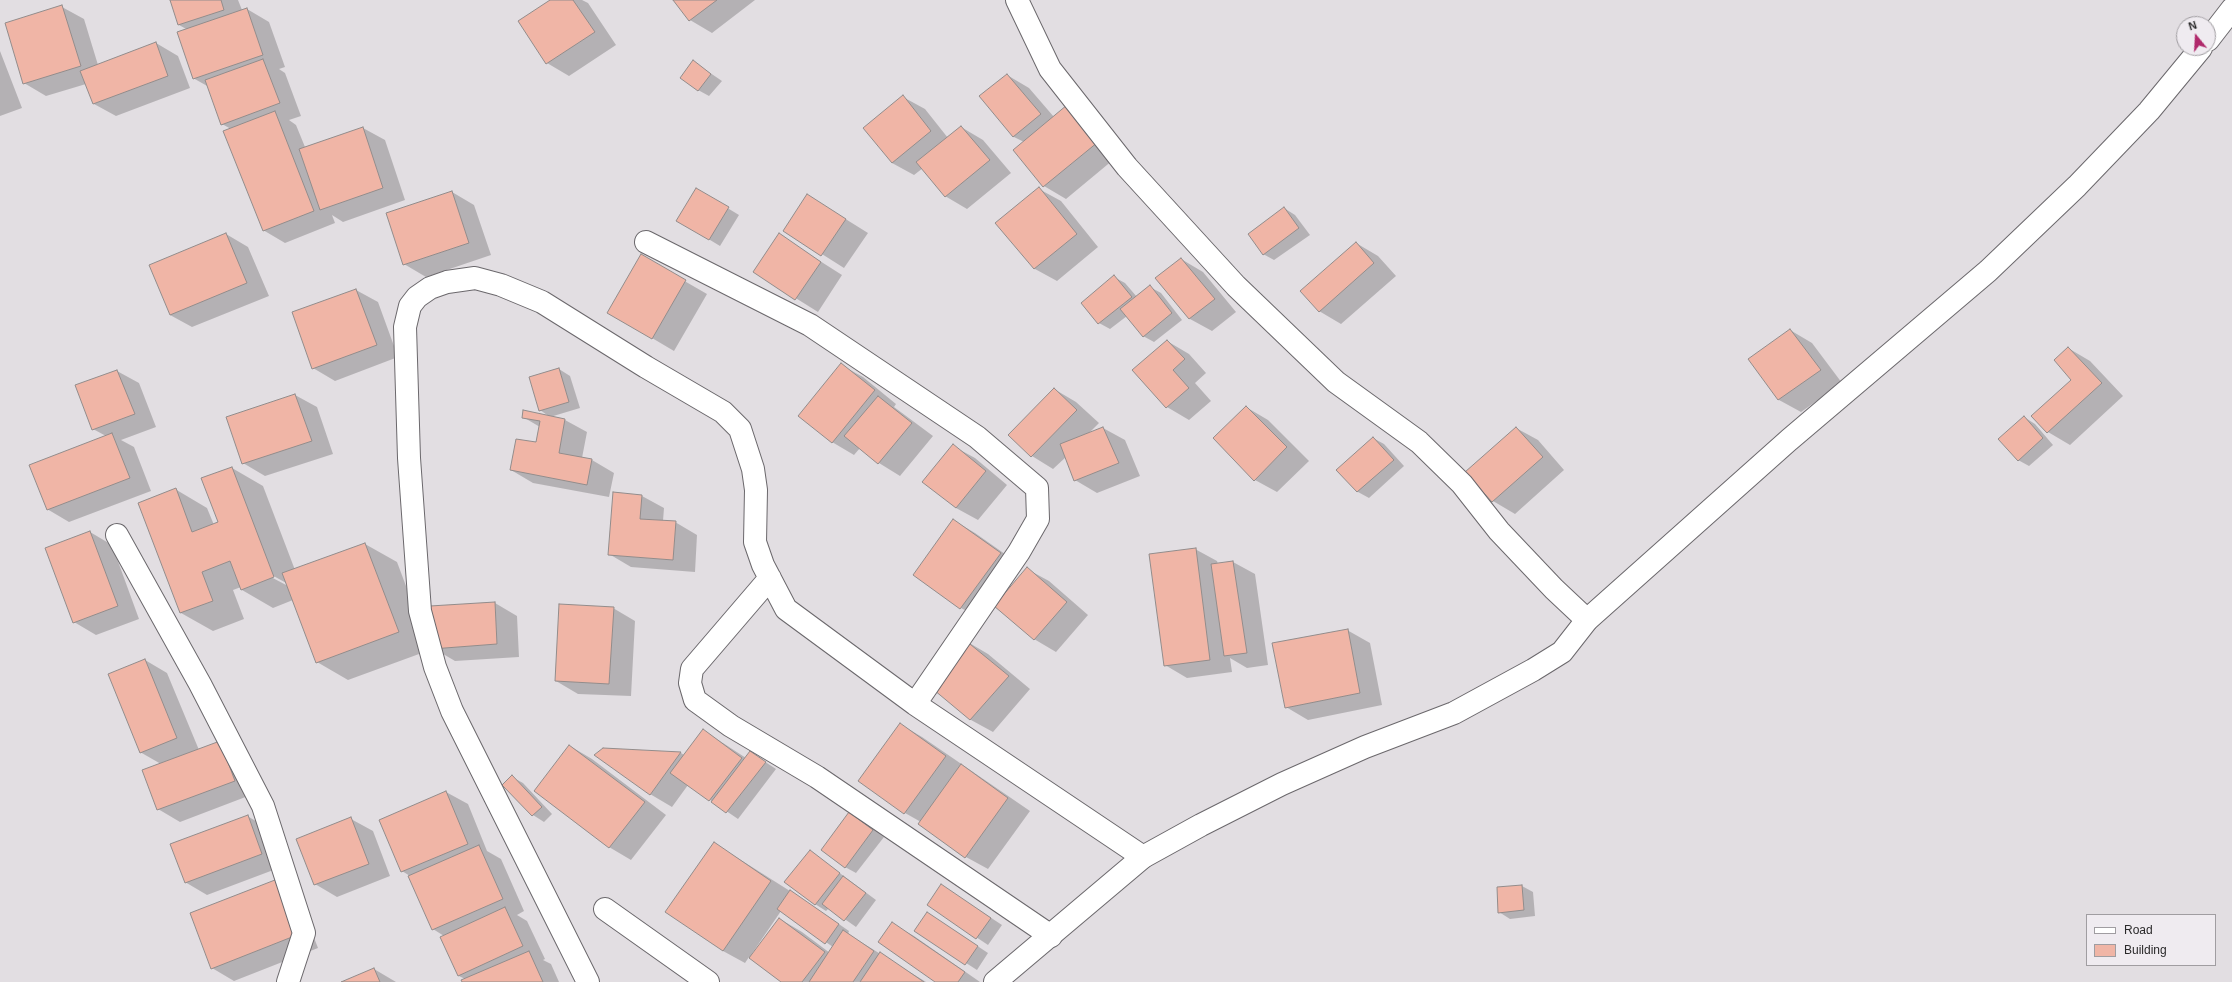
<!DOCTYPE html>
<style>
body{margin:0}
#map{position:relative;width:2232px;height:982px;overflow:hidden;background:#e2dee2;font-family:Helvetica,sans-serif}
canvas{display:block}
.legend{position:absolute;left:2086px;top:914px;width:130px;height:52px;box-sizing:border-box;background:#efebf0;border:1px solid #a09da1;margin:0;padding:5px 7px;list-style:none;font-size:12px;color:#2a292a}
.legend li{display:flex;align-items:center;gap:8px;height:20px}
.legend b{width:20px;border:1px solid #a09da1}
.north{position:absolute;left:2176px;top:16px;width:40px;height:40px;box-sizing:border-box;background:#efebf0;border:1px solid #a09da1;border-radius:50%;rotate:342deg;font-size:11px;font-weight:700;line-height:16px;text-align:center;color:#2a292a}
.north::after{content:'';display:block;margin:auto;width:14px;height:18px;background:#b0296b;clip-path:polygon(50% 0,100% 100%,50% 72%,0 100%)}
</style>
<div id="map">
<canvas width="2232" height="982"></canvas>
<ul class="legend">
<li><b style="height:5px;background:#fff"></b>Road</li>
<li><b style="height:11px;background:#f0b5a6"></b>Building</li>
</ul>
<div class="north">N</div>
</div>
<script>
const context = document.querySelector('canvas').getContext('2d');
context.lineJoin = 'round';
function fillPath(path, color) { context.fillStyle = color; context.fill(path, 'evenodd'); }
const shape = rows => new Path2D(rows.map(r => 'M' + r).join(''));
function strokePath(path, color, width, dash) { context.strokeStyle = color; context.lineWidth = width; context.lineCap = dash ? 'butt' : 'round'; context.setLineDash(dash || []); context.stroke(path); }
const shadow = shape([
 [171,0,238,0,242,10,247,9,269,22,285,67,279,69,285,73,301,116,289,120,296,125,305,147,363,128,385,140,405,200,343,222,332,215,335,223,285,243,263,230,231,129,222,124,209,87,193,78,188,30,179,25],
 [552,0,582,0,588,3,616,45,569,76,547,63,519,22],
 [674,0,755,0,712,33,690,20],
 [62,7,84,19,98,65,156,43,178,56,190,88,116,116,94,104,86,84,46,96,24,83],
 [0,51,22,108,0,116],
 [694,62,722,81,709,96,698,90],
 [1007,75,1029,88,1054,117,1119,155,1066,199,1044,186,1024,142,1014,137,981,96],
 [903,97,925,109,948,138,961,127,983,140,1011,173,967,209,945,196,923,168,914,175,892,163],
 [696,189,739,215,720,246,677,220],
 [1039,189,1061,201,1098,247,1057,281,1035,269,997,223],
 [452,192,474,205,491,255,426,277,404,264],
 [807,195,868,233,844,268,784,230],
 [1284,208,1295,215,1310,235,1274,260,1263,254],
 [226,234,248,247,269,296,192,327,170,315],
 [779,235,842,275,818,312,754,272],
 [1356,243,1378,256,1396,276,1341,324,1319,311],
 [641,256,707,294,674,351,608,312],
 [1181,259,1203,272,1236,312,1212,331,1190,319,1157,278],
 [1114,277,1125,283,1137,297,1150,287,1161,293,1182,320,1154,342,1143,336,1127,316,1110,329,1099,323],
 [356,290,378,302,398,357,335,381,313,368],
 [1790,330,1812,343,1842,383,1801,412,1779,400,1750,360],
 [1167,341,1189,354,1206,373,1195,383,1211,401,1189,420,1167,407,1133,370],
 [2068,348,2090,361,2123,396,2070,445,2048,432,2072,380],
 [841,365,863,377,896,404,894,407,933,436,900,476,879,463,860,448,854,455,832,442],
 [559,369,570,376,580,408,550,417,540,410],
 [117,371,139,383,156,427,121,440,134,447,151,491,69,522,47,509,106,436,93,429],
 [1054,389,1076,402,1099,423,1088,434,1103,428,1125,440,1140,476,1097,493,1075,480,1066,457,1053,469,1032,456],
 [295,395,317,407,333,454,265,476,243,463,228,417],
 [1246,407,1268,420,1309,461,1277,492,1255,480],
 [523,417,565,420,587,432,582,458,592,460,614,473,609,497,533,483,511,470,537,443,540,427],
 [2024,417,2035,424,2053,445,2029,466,2018,460],
 [1516,428,1538,440,1564,470,1515,514,1493,501],
 [1373,438,1384,444,1404,466,1369,498,1358,492,1337,470],
 [953,446,975,458,1007,485,978,520,956,508],
 [232,468,263,486,295,570,365,544,397,562,430,650,348,680,317,662,293,600,273,608,242,590,241,587,233,590,244,619,213,631,181,613,139,503,175,489,207,508,214,525,219,522],
 [270,574,288,584,288,586,269,576],
 [642,496,664,508,663,521,675,522,697,535,695,572,631,567,609,554],
 [953,520,975,533,1022,566,997,604,1027,569,1049,581,1088,615,1056,652,1034,639,994,605,983,620,961,608],
 [90,532,112,545,139,619,96,635,74,622],
 [1195,549,1217,561,1218,564,1233,562,1255,574,1268,665,1247,668,1230,658,1232,672,1187,678,1165,665],
 [495,603,517,616,519,657,455,661,433,648],
 [613,608,635,621,631,696,578,694,556,681],
 [1347,630,1370,643,1382,705,1308,720,1286,707],
 [966,641,988,654,1030,689,993,732,971,720,929,685],
 [145,660,167,673,199,750,220,742,256,793,180,822,158,809,161,764,140,752],
 [900,724,922,737,1030,811,988,869,966,857,919,824,921,822,905,813],
 [703,730,746,758,750,752,776,769,738,819,688,785,672,807,650,794,603,749,681,753,684,755],
 [570,746,592,759,666,815,631,860,609,847],
 [512,777,523,783,552,814,544,822,533,815],
 [446,792,468,804,487,851,501,859,524,911,517,915,527,921,545,959,543,960,551,964,559,982,463,982,465,979,459,976,442,937,444,936,433,929,410,876,402,871],
 [850,813,884,837,856,873,845,867],
 [247,816,270,829,284,866,207,895,185,882],
 [351,819,373,831,390,876,337,897,315,884],
 [714,843,801,898,849,931,848,934,926,982,783,982,749,957,745,963,723,951],
 [781,911,833,947,830,953,802,932,780,919,752,956,751,955],
 [810,851,876,900,856,927,829,908,826,911,815,904],
 [275,881,297,894,318,948,234,981,212,968],
 [941,885,1002,925,988,945,928,905],
 [1522,886,1533,892,1535,916,1510,919,1499,912],
 [938,920,988,953,977,970,916,931],
 [892,924,914,936,980,982,937,982],
 [374,969,396,982,344,982]
]);
const building = shape([
 [170,0,221,0,224,10,178,25,170,0],
 [550,0,573,0,595,32,546,64,518,21,550,0],
 [673,0,717,0,689,21,673,0],
 [62,5,81,66,23,84,5,23,62,5],
 [247,8,263,55,193,79,177,32,247,8],
 [156,42,168,76,93,104,80,71,156,42],
 [263,59,280,103,221,125,205,80,263,59],
 [693,60,711,74,698,91,680,78,693,60],
 [1007,74,1041,114,1013,137,979,96,1007,74],
 [903,95,931,131,892,163,863,128,903,95],
 [1067,105,1098,142,1043,187,1013,150,1067,105],
 [275,111,314,211,263,231,223,131,275,111],
 [961,126,990,160,945,197,916,162,961,126],
 [363,127,383,188,320,210,299,149,363,127],
 [1039,187,1077,234,1034,269,995,223,1039,187],
 [696,188,729,207,709,240,676,221,696,188],
 [452,191,469,243,403,265,386,213,452,191],
 [807,194,846,219,821,256,783,231,807,194],
 [1284,207,1299,228,1263,255,1248,234,1284,207],
 [226,233,247,283,170,315,149,265,226,233],
 [779,233,821,262,795,300,753,272,779,233],
 [1356,242,1374,263,1319,312,1300,291,1356,242],
 [641,254,686,280,652,339,607,313,641,254],
 [1181,258,1215,299,1189,319,1155,278,1181,258],
 [1114,275,1132,297,1098,324,1081,303,1114,275],
 [1150,285,1172,313,1143,337,1120,309,1150,285],
 [356,289,377,345,312,369,292,312,356,289],
 [1790,329,1821,370,1778,400,1748,359,1790,329],
 [1167,340,1185,359,1173,370,1189,388,1166,408,1132,370,1167,340],
 [2068,347,2102,383,2047,433,2031,416,2071,380,2054,360,2068,347],
 [841,363,875,390,832,443,798,416,841,363],
 [559,368,569,402,539,411,529,377,559,368],
 [117,370,135,414,92,430,75,385,117,370],
 [1054,388,1077,410,1031,457,1008,435,1054,388],
 [295,394,312,441,242,464,226,417,295,394],
 [878,396,912,423,878,464,844,436,878,396],
 [1246,406,1287,447,1254,481,1213,438,1246,406],
 [523,410,565,419,559,453,592,459,587,485,510,470,516,439,536,442,540,421,522,418,523,410],
 [2024,416,2043,438,2018,461,1998,439,2024,416],
 [1103,427,1119,463,1074,481,1060,444,1103,427],
 [1516,427,1543,457,1492,502,1465,472,1516,427],
 [112,433,130,478,47,510,29,465,112,433],
 [1373,437,1394,460,1357,492,1336,470,1373,437],
 [953,444,986,471,956,508,922,482,953,444],
 [232,467,274,577,241,590,230,561,202,572,213,601,180,613,138,503,176,488,192,532,218,522,201,478,232,467],
 [613,492,642,495,640,519,676,521,673,560,608,555,613,492],
 [953,519,1001,553,960,609,913,575,953,519],
 [90,531,118,606,73,623,45,548,90,531],
 [365,543,399,632,316,663,282,573,365,543],
 [1196,548,1210,660,1164,666,1149,554,1196,548],
 [1233,561,1247,653,1224,656,1211,564,1233,561],
 [1027,567,1067,602,1034,640,994,606,1027,567],
 [495,602,497,644,432,649,430,606,495,602],
 [559,604,614,607,609,684,555,681,559,604],
 [1348,629,1360,693,1285,708,1272,643,1348,629],
 [965,640,1009,676,970,720,928,685,965,640],
 [145,659,177,738,140,753,108,674,145,659],
 [900,723,946,756,904,814,858,781,900,723],
 [703,729,742,758,709,801,670,773,703,729],
 [220,741,235,781,157,810,142,770,220,741],
 [569,745,645,802,609,848,534,791,569,745],
 [603,748,681,752,650,795,594,755,603,748],
 [750,751,766,762,726,813,711,802,750,751],
 [961,764,1008,798,965,858,918,824,961,764],
 [512,775,542,807,532,816,502,785,512,775],
 [446,791,468,844,401,872,379,820,446,791],
 [849,812,873,830,845,868,821,850,849,812],
 [248,815,262,854,185,883,170,844,248,815],
 [351,817,369,864,314,885,296,839,351,817],
 [714,842,771,881,723,951,665,912,714,842],
 [479,845,503,899,432,930,408,876,479,845],
 [810,850,840,873,815,905,784,882,810,850],
 [843,876,866,893,844,921,822,904,843,876],
 [275,880,297,935,211,969,190,913,275,880],
 [941,884,991,918,976,939,927,905,941,884],
 [1522,885,1524,910,1498,913,1497,887,1522,885],
 [790,890,839,924,825,944,777,909,790,890],
 [505,907,523,946,458,976,440,937,505,907],
 [927,912,978,946,965,965,914,931,927,912],
 [779,918,825,952,802,982,781,982,749,958,779,918],
 [892,922,965,972,958,982,935,982,878,942,892,922],
 [843,930,874,951,853,982,809,982,843,930],
 [529,951,543,982,462,982,461,980,529,951],
 [880,952,924,982,860,982,880,952],
 [374,968,380,982,341,982,374,968]
]);
const street = shape([
 [1017,0,1050,69,1127,167,1236,286,1336,382,1419,442,1462,484,1499,531,1554,589,1587,620],
 [646,242,810,325,977,437,1037,488,1038,519,1019,552,915,704],
 [117,535,200,684,263,806,304,933,288,982],
 [770,578,692,669,690,683,695,700,731,726,817,777,1051,936],
 [605,909,708,982],
 [588,982,452,711,435,667,420,611,409,458,405,327,410,306,417,297,430,288,447,282,475,278,501,285,542,302,646,367,723,412,740,429,753,469,756,490,755,542,763,565,786,609,915,704,1143,857]
]);
const secondary = shape([
 [2208,40,2232,9],
 [995,982,1143,857,1201,825,1282,784,1365,747,1454,713,1533,670,1562,652,1587,620,1789,440,1988,271,2077,186,2149,111,2201,48]
]);
fillPath(shadow, '#0003');
fillPath(building, '#f0b5a6');
strokePath(building, '#928c8b', 1);
strokePath(street, '#6b686c', 24);
strokePath(secondary, '#6b686c', 24);
strokePath(street, '#fff', 22);
strokePath(secondary, '#fff', 22);
</script>
